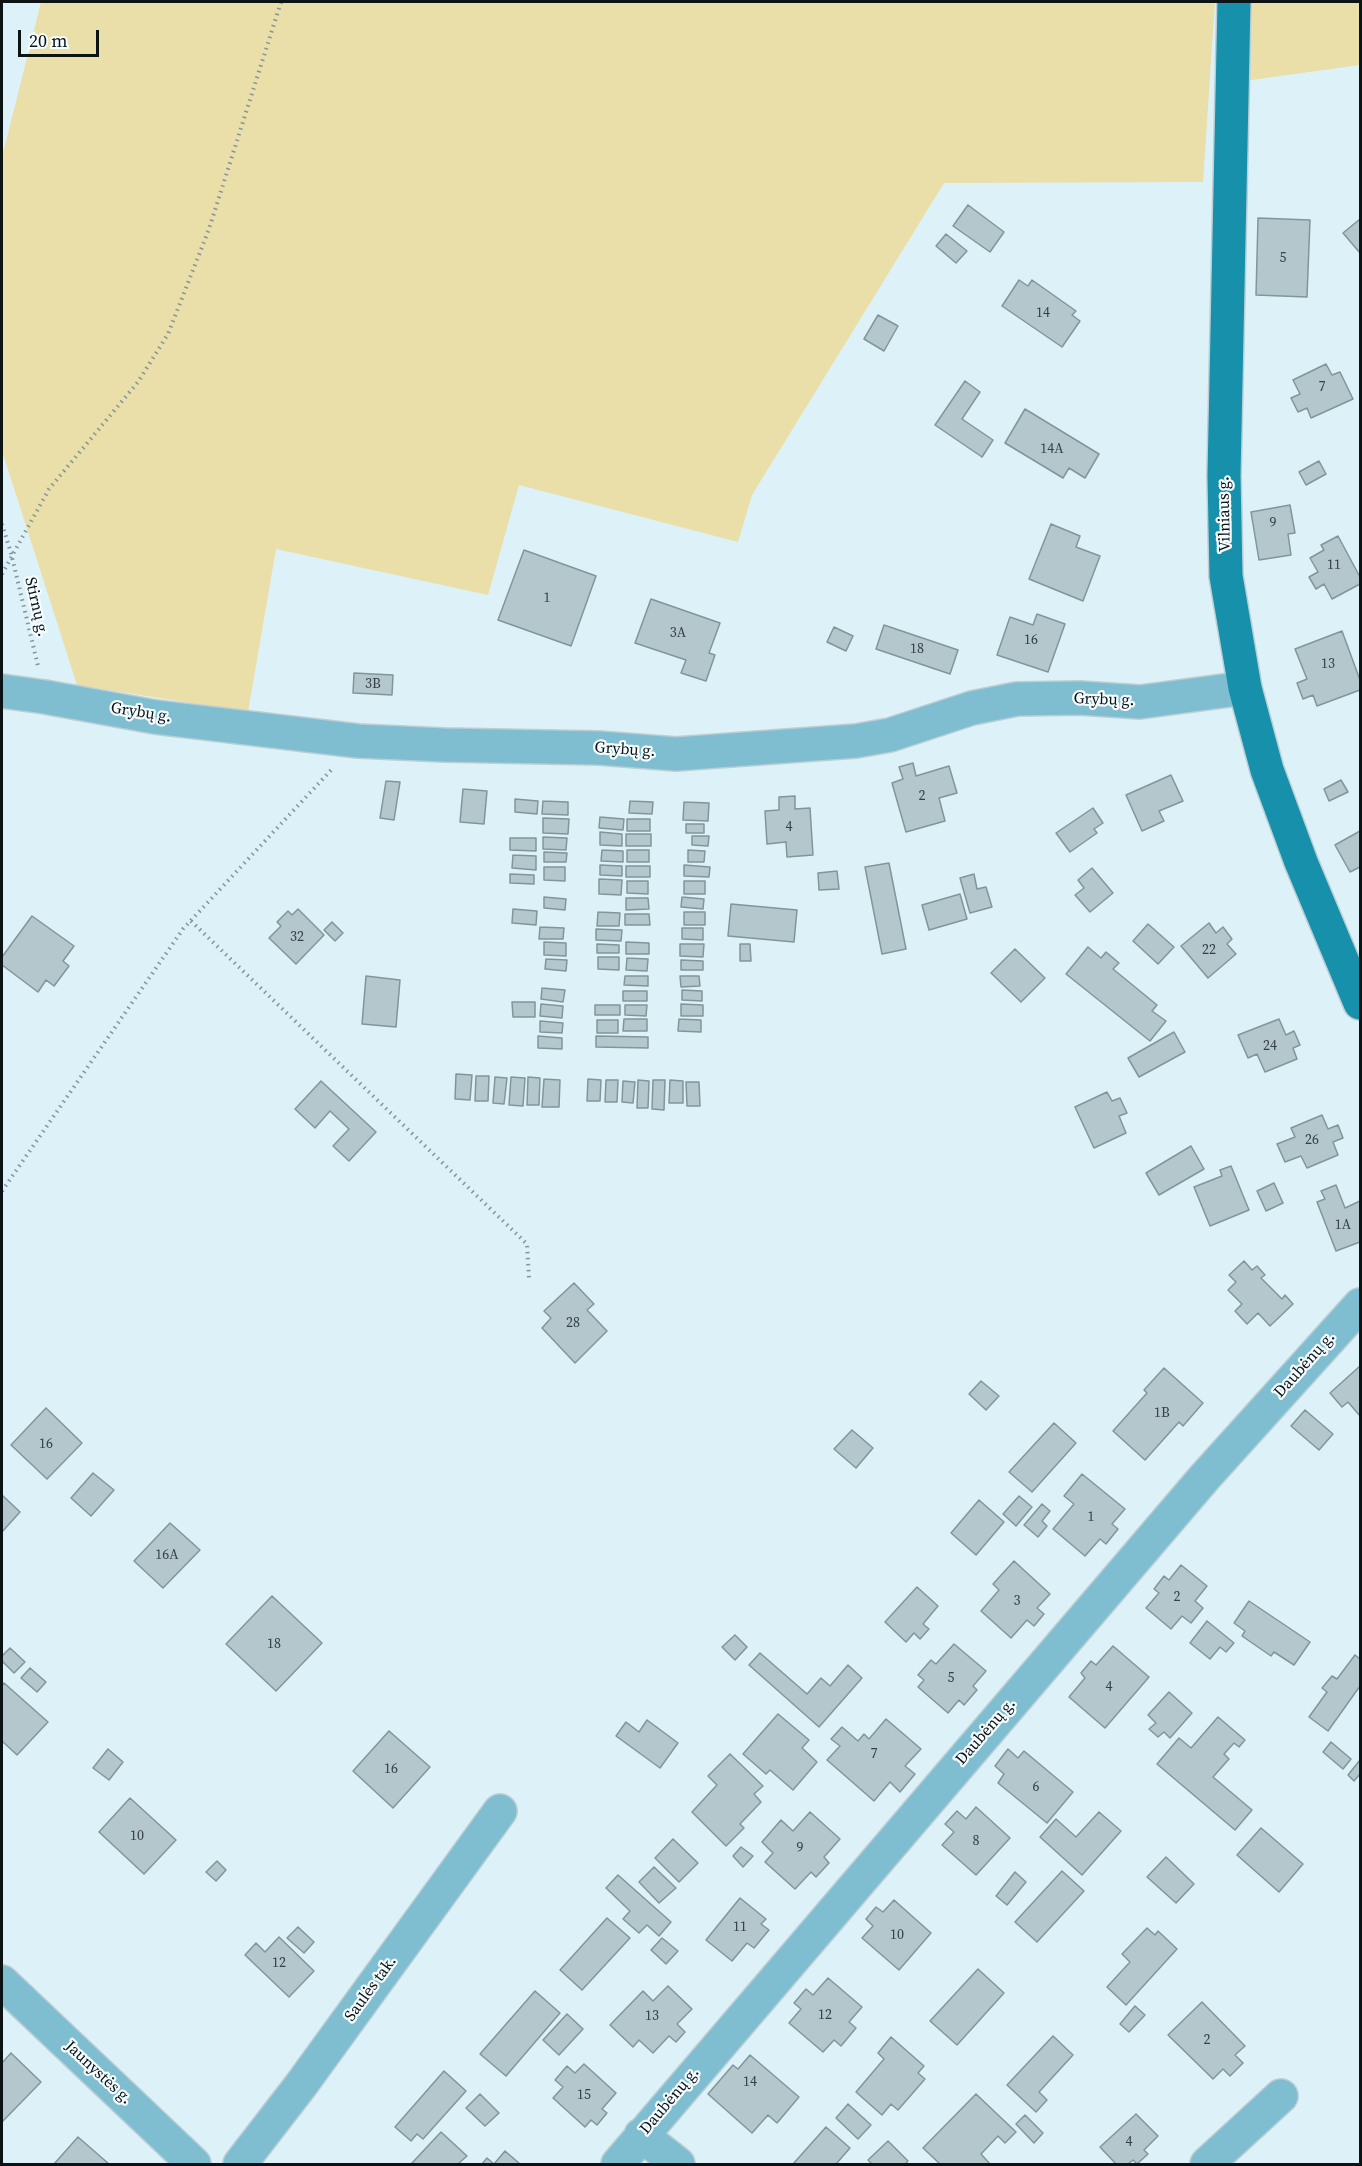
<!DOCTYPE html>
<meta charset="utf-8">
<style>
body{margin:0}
#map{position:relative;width:1362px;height:2166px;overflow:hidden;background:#ddf2f8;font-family:"Source Serif 4",serif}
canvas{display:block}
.frame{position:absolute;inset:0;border:3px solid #0c1315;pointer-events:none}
.scale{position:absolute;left:18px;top:30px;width:81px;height:27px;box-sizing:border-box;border:3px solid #0c1315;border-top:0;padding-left:8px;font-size:18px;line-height:21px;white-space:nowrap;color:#0c1315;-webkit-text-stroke:4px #f4fcff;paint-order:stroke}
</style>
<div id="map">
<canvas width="1362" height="2166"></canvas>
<div class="frame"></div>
<div class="scale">20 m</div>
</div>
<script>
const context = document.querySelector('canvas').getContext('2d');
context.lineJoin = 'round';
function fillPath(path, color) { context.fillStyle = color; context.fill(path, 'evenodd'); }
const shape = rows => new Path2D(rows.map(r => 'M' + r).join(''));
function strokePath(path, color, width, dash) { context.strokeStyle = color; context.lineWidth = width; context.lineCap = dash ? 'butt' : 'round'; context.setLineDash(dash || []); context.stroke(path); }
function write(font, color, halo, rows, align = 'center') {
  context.font = font + ' "Source Serif 4",serif'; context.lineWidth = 4.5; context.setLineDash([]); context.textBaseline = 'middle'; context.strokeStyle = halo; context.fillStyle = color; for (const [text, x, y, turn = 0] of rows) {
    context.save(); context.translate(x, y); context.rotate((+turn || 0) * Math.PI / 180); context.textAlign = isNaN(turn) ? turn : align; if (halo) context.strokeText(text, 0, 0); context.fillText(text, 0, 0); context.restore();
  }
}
const green = shape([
 [41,2,1215,2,1203,182,944,183,752,495,738,542,519,485,488,595,276,549,248,712,77,685,4,457,2,456,2,157],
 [1246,2,1360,2,1360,65,1244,81]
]);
const building = shape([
 [968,205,1004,232,990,252,953,226,968,205],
 [1258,218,1310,220,1307,297,1256,295,1258,218],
 [1360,219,1360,253,1343,233,1360,219],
 [946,234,967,251,956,263,936,246,946,234],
 [1019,280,1028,286,1032,280,1076,311,1072,315,1080,321,1062,347,1002,306,1019,280],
 [878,315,898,326,884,351,864,339,878,315],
 [1326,364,1332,375,1340,372,1353,399,1311,418,1307,408,1298,412,1291,398,1300,394,1293,380,1326,364],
 [965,381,980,392,962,419,993,440,982,457,935,425,965,381],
 [1025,409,1099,454,1085,478,1069,468,1063,478,1005,443,1025,409],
 [1319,461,1326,474,1306,485,1299,472,1319,461],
 [1290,505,1295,533,1288,534,1291,555,1259,560,1251,512,1290,505],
 [1051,524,1080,536,1076,547,1100,556,1083,601,1029,579,1051,524],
 [1338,536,1360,577,1360,584,1332,599,1324,584,1316,589,1309,577,1318,572,1310,558,1324,550,1321,545,1338,536],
 [524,550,596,576,571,646,498,620,524,550],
 [651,599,720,623,709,653,715,655,706,681,681,673,686,660,635,643,651,599],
 [1037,614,1065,624,1048,672,997,655,1010,617,1033,625,1037,614],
 [884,625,958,650,950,674,876,649,884,625],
 [834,627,853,636,846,651,827,642,834,627],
 [1342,631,1360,680,1360,690,1317,706,1313,695,1303,699,1297,683,1307,679,1295,649,1342,631],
 [354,673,393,675,392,695,353,693,354,673],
 [913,763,916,776,949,766,957,793,939,798,945,821,906,832,892,783,903,779,899,767,913,763],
 [1171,775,1183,801,1159,811,1164,821,1142,831,1126,795,1171,775],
 [1341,780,1348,792,1329,801,1324,789,1341,780],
 [386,781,400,782,394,820,380,818,386,781],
 [463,789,487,791,484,824,460,822,463,789],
 [795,796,795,809,810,808,813,855,787,857,786,842,767,844,765,811,779,810,779,797,795,796],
 [515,799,538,801,537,814,515,812,515,799],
 [543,801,568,802,568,815,542,814,543,801],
 [630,801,653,802,652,814,629,813,630,801],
 [684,802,709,803,708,821,683,820,684,802],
 [1093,808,1103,823,1094,829,1097,833,1070,852,1056,833,1093,808],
 [600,817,624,819,623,830,599,828,600,817],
 [543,818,569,819,568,834,543,833,543,818],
 [627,819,650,819,650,831,627,831,627,819],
 [686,824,704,824,704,833,686,833,686,824],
 [1360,831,1360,867,1350,872,1335,845,1360,831],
 [600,832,622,834,622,846,600,845,600,832],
 [626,834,651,834,651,846,626,846,626,834],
 [692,836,709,836,708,846,692,845,692,836],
 [543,837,567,838,566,850,543,849,543,837],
 [510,838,536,838,536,851,510,850,510,838],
 [602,850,623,851,623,862,601,861,602,850],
 [627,850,649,850,649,862,627,862,627,850],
 [688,850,705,851,704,862,688,862,688,850],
 [544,852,567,853,566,862,544,862,544,852],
 [513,855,536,856,536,870,512,868,513,855],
 [889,863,906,949,882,954,865,867,889,863],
 [600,865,622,866,622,876,600,875,600,865],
 [684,865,710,867,709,877,684,876,684,865],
 [626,866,650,866,650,877,626,877,626,866],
 [544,867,565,867,565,881,544,880,544,867],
 [1092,868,1113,893,1090,912,1075,895,1084,888,1078,880,1092,868],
 [837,871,839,889,819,890,818,873,837,871],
 [510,874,534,875,534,884,510,883,510,874],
 [974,874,977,889,986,887,992,907,970,913,960,878,974,874],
 [599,879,622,880,621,895,599,894,599,879],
 [627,881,648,881,648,894,627,893,627,881],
 [684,881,705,881,705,894,684,894,684,881],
 [960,894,967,919,929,930,922,905,960,894],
 [544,897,566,899,565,910,544,908,544,897],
 [682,897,704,899,703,909,681,907,682,897],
 [626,898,648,898,649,909,626,910,626,898],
 [731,904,797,910,794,942,728,936,731,904],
 [298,909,324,935,296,964,269,938,281,926,277,922,288,911,292,915,298,909],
 [513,909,537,911,536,925,512,923,513,909],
 [598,912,620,913,619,926,597,926,598,912],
 [684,912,705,912,705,925,684,925,684,912],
 [625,914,649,914,650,925,625,925,625,914],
 [32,916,74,946,63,961,69,966,54,986,46,980,38,992,2,965,2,957,32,916],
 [332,922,343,933,335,941,324,930,332,922],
 [1209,923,1216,933,1223,927,1232,939,1227,944,1236,954,1208,978,1181,946,1209,923],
 [1148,924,1174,947,1158,964,1133,941,1148,924],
 [540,927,564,928,563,939,539,939,540,927],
 [682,928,703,928,703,940,682,939,682,928],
 [596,929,622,930,621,941,596,940,596,929],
 [544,942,566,943,566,956,544,955,544,942],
 [626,942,649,943,649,954,626,954,626,942],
 [597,944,619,945,619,953,597,953,597,944],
 [680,944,704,944,703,957,680,956,680,944],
 [740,944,750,944,751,961,740,961,740,944],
 [1088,947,1101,958,1106,952,1119,963,1113,969,1157,1005,1152,1011,1166,1021,1150,1041,1066,974,1088,947],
 [1015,949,1045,978,1021,1002,991,973,1015,949],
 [598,957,619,957,619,970,598,969,598,957],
 [627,958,648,959,647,971,626,970,627,958],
 [546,959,567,960,566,971,545,969,546,959],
 [681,960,703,961,703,970,681,970,681,960],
 [366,976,400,980,396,1027,362,1024,366,976],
 [625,976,648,976,648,986,624,985,625,976],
 [680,976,699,976,700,986,681,987,680,976],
 [542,988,565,990,563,1002,541,999,542,988],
 [682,990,702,991,702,1001,682,1000,682,990],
 [623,991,647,991,647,1001,623,1001,623,991],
 [512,1002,535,1002,535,1017,513,1017,512,1002],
 [541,1004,563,1006,562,1018,540,1016,541,1004],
 [681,1004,703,1005,703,1016,681,1016,681,1004],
 [595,1005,620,1005,620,1015,595,1015,595,1005],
 [625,1005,647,1005,646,1016,625,1015,625,1005],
 [624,1019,647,1019,647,1031,623,1031,624,1019],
 [679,1019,701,1020,701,1032,678,1031,679,1019],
 [1279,1019,1286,1035,1294,1031,1300,1045,1293,1048,1297,1059,1265,1072,1257,1054,1248,1058,1238,1035,1279,1019],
 [597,1020,618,1020,618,1033,597,1033,597,1020],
 [540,1021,563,1023,562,1033,540,1032,540,1021],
 [1174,1032,1185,1052,1139,1077,1128,1058,1174,1032],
 [538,1036,562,1038,562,1049,538,1048,538,1036],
 [596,1036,648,1037,648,1048,596,1047,596,1036],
 [456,1074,472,1075,470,1100,455,1099,456,1074],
 [476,1076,489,1076,488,1101,475,1101,476,1076],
 [495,1077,507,1078,504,1104,493,1103,495,1077],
 [511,1077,525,1078,523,1106,509,1105,511,1077],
 [528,1077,540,1078,539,1105,527,1105,528,1077],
 [544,1079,560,1080,559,1107,542,1107,544,1079],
 [588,1079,601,1080,600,1101,587,1101,588,1079],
 [606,1080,618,1080,617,1102,605,1102,606,1080],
 [638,1080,649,1081,648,1108,637,1108,638,1080],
 [653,1080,665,1080,664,1110,652,1109,653,1080],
 [670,1080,683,1081,683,1103,669,1103,670,1080],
 [321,1081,376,1132,349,1161,333,1146,349,1129,330,1111,315,1128,295,1109,321,1081],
 [623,1081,635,1082,633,1103,622,1102,623,1081],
 [686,1082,699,1082,700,1106,687,1106,686,1082],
 [1107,1092,1112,1101,1120,1098,1127,1113,1119,1116,1126,1133,1094,1148,1075,1107,1107,1092],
 [1322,1115,1328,1129,1338,1125,1343,1138,1333,1142,1338,1155,1307,1168,1301,1156,1285,1162,1277,1144,1295,1137,1291,1128,1322,1115],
 [1191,1146,1204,1169,1159,1195,1146,1173,1191,1146],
 [1231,1166,1249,1210,1210,1226,1194,1187,1222,1176,1220,1170,1231,1166],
 [1274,1183,1283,1203,1266,1211,1257,1191,1274,1183],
 [1336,1185,1345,1208,1360,1201,1360,1242,1336,1251,1317,1202,1325,1199,1321,1191,1336,1185],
 [1244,1261,1252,1270,1257,1266,1265,1275,1261,1278,1282,1299,1285,1295,1293,1304,1270,1326,1258,1313,1247,1324,1235,1311,1242,1304,1228,1290,1236,1282,1229,1275,1244,1261],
 [574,1283,594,1304,587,1310,607,1331,575,1363,542,1328,551,1318,544,1311,574,1283],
 [1360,1366,1360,1416,1348,1402,1342,1407,1330,1393,1360,1366],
 [1164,1368,1203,1403,1183,1426,1179,1422,1145,1460,1113,1431,1147,1393,1144,1390,1164,1368],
 [981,1381,999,1396,986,1410,969,1394,981,1381],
 [46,1408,82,1443,47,1479,11,1445,46,1408],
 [1305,1410,1333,1434,1319,1450,1291,1426,1305,1410],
 [1054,1423,1076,1443,1032,1492,1009,1472,1054,1423],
 [852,1430,873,1448,856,1468,834,1449,852,1430],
 [93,1473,114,1490,91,1516,71,1498,93,1473],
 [1082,1474,1125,1509,1112,1524,1118,1529,1106,1544,1100,1539,1085,1556,1053,1529,1074,1504,1064,1496,1082,1474],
 [2,1495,20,1512,2,1532,2,1495],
 [1019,1496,1032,1507,1016,1526,1003,1514,1019,1496],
 [979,1500,1004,1522,976,1555,951,1533,979,1500],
 [1042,1504,1050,1511,1042,1521,1047,1526,1038,1537,1024,1525,1042,1504],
 [170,1523,200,1550,163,1588,134,1561,170,1523],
 [1014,1561,1050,1594,1037,1608,1044,1614,1034,1626,1027,1620,1011,1638,981,1611,999,1590,993,1584,1014,1561],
 [1181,1565,1207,1586,1195,1601,1203,1608,1191,1623,1182,1616,1171,1629,1146,1608,1159,1593,1154,1589,1164,1576,1169,1580,1181,1565],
 [917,1587,938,1606,923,1624,929,1629,920,1639,914,1633,906,1642,885,1622,917,1587],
 [272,1596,322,1643,276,1691,226,1644,272,1596],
 [1249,1601,1310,1642,1294,1665,1274,1652,1271,1656,1242,1636,1245,1631,1234,1623,1249,1601],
 [1207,1621,1234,1643,1226,1652,1220,1647,1210,1659,1190,1643,1207,1621],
 [735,1635,747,1647,735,1660,722,1647,735,1635],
 [954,1644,986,1671,973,1686,977,1690,964,1705,959,1700,948,1713,918,1687,924,1680,918,1675,931,1660,936,1664,954,1644],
 [1113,1646,1149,1677,1105,1728,1069,1697,1085,1678,1081,1673,1091,1661,1096,1665,1113,1646],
 [10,1648,25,1662,14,1673,2,1661,2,1656,10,1648],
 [760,1653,807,1694,821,1678,830,1686,848,1665,862,1678,819,1727,749,1665,760,1653],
 [1355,1655,1360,1659,1360,1686,1328,1731,1309,1717,1327,1692,1322,1688,1332,1676,1337,1679,1355,1655],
 [30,1668,46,1682,37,1692,21,1678,30,1668],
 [4,1683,48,1722,17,1755,2,1741,2,1686,4,1683],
 [1169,1692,1192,1713,1170,1738,1164,1732,1158,1737,1149,1729,1156,1723,1148,1715,1169,1692],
 [778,1714,809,1740,802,1748,817,1762,793,1790,770,1770,766,1774,743,1754,778,1714],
 [1218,1717,1245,1740,1239,1747,1234,1743,1224,1754,1229,1759,1213,1777,1252,1810,1235,1830,1157,1764,1179,1738,1191,1748,1218,1717],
 [886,1719,921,1749,905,1766,915,1774,900,1792,890,1782,874,1801,827,1760,840,1746,831,1739,842,1727,858,1741,864,1734,869,1739,886,1719],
 [647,1720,678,1743,660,1768,616,1736,626,1722,639,1732,647,1720],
 [389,1731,430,1767,393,1808,353,1771,389,1731],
 [1331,1742,1351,1759,1343,1769,1323,1752,1331,1742],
 [108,1749,123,1762,109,1780,93,1768,108,1749],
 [1008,1749,1018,1758,1024,1751,1073,1792,1047,1823,998,1783,1004,1774,995,1766,1008,1749],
 [730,1754,763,1786,754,1794,761,1802,740,1824,744,1828,726,1846,692,1812,717,1785,708,1776,730,1754],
 [1360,1760,1360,1774,1354,1781,1348,1775,1360,1760],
 [130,1798,176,1840,144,1874,99,1832,130,1798],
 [976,1807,1010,1838,976,1875,942,1845,954,1832,945,1824,957,1811,966,1819,976,1807],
 [810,1812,840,1839,824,1857,829,1863,816,1877,811,1872,795,1889,765,1862,773,1853,762,1842,781,1820,793,1831,810,1812],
 [1099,1812,1121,1831,1082,1875,1040,1837,1056,1819,1076,1837,1099,1812],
 [1261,1828,1303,1864,1279,1892,1237,1855,1261,1828],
 [673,1839,698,1863,679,1882,655,1858,673,1839],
 [741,1847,753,1856,743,1867,733,1856,741,1847],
 [1166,1857,1194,1884,1176,1903,1147,1877,1166,1857],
 [217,1861,226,1870,216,1881,206,1872,217,1861],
 [654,1867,676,1888,659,1903,639,1882,654,1867],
 [1062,1871,1084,1891,1037,1942,1015,1922,1062,1871],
 [1015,1872,1026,1882,1007,1905,996,1896,1015,1872],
 [618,1875,671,1922,659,1936,647,1925,639,1933,623,1919,630,1911,606,1888,618,1875],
 [740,1898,766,1919,761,1924,769,1930,754,1948,747,1943,732,1961,706,1940,740,1898],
 [894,1900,931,1933,899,1970,862,1938,873,1926,866,1919,876,1907,883,1912,894,1900],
 [607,1918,630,1938,582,1990,560,1970,607,1918],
 [298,1927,314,1942,304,1953,287,1938,298,1927],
 [1147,1928,1155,1935,1158,1931,1177,1949,1126,2005,1107,1987,1130,1962,1122,1954,1147,1928],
 [279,1937,314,1971,289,1997,245,1955,256,1943,265,1952,279,1937],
 [662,1938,678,1951,666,1964,651,1950,662,1938],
 [978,1969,1004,1993,957,2045,930,2021,978,1969],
 [828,1978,862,2007,849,2022,856,2028,841,2046,834,2040,823,2052,789,2023,801,2009,794,2003,806,1989,813,1995,828,1978],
 [668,1986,692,2009,677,2024,685,2032,676,2042,669,2036,653,2053,639,2040,633,2047,610,2025,643,1991,653,2001,668,1986],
 [535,1991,560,2013,506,2076,480,2054,535,1991],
 [1202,2002,1245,2046,1235,2055,1243,2063,1230,2076,1223,2069,1213,2079,1168,2035,1202,2002],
 [1135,2006,1145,2015,1129,2032,1120,2024,1135,2006],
 [567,2014,583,2029,559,2055,543,2040,567,2014],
 [1053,2036,1073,2055,1039,2092,1047,2100,1036,2112,1007,2085,1053,2036],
 [891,2037,924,2066,918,2073,925,2079,898,2110,891,2104,882,2115,856,2092,884,2059,878,2053,891,2037],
 [11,2053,41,2082,2,2122,2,2063,11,2053],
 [750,2055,799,2097,777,2123,768,2115,752,2133,708,2094,733,2065,738,2069,750,2055],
 [584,2064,616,2093,602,2109,607,2113,597,2125,591,2120,585,2127,553,2098,563,2087,555,2080,567,2066,575,2073,584,2064],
 [444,2071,466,2091,423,2139,417,2134,411,2141,395,2127,444,2071],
 [480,2094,499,2113,485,2126,466,2108,480,2094],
 [976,2094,1016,2132,1005,2143,998,2136,981,2154,990,2164,940,2164,923,2148,976,2094],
 [848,2104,871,2125,858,2139,836,2118,848,2104],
 [1136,2114,1158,2136,1144,2150,1148,2154,1137,2164,1133,2160,1128,2164,1116,2164,1100,2147,1136,2114],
 [1025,2115,1043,2133,1034,2143,1016,2124,1025,2115],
 [826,2127,850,2148,836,2164,793,2164,826,2127],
 [441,2132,467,2156,458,2164,414,2164,412,2163,441,2132],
 [78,2137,109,2164,54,2164,78,2137],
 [888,2141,908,2161,905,2164,872,2164,868,2160,888,2141],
 [505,2151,520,2164,482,2164,487,2158,494,2164,505,2151]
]);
const path = shape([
 [2,524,11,553,38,666],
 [2,574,49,489,138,382,168,334,209,229,281,2],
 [191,921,527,1244,529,1278],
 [2,1191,183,929,333,768]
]);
const minor = shape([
 [2,691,45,697,155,717,358,741,444,745,599,748,676,754,856,741,890,735,972,708,1017,699,1080,698,1140,702,1245,688],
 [2,1982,194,2164],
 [641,2135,678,2164],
 [240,2164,301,2085,500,1811],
 [618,2164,1204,1478,1360,1305],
 [1207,2164,1281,2096]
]);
const major = shape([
 [1234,2,1224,475,1226,576,1245,688,1267,770,1301,862,1360,1003]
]);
const numberNames = [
 ["5",1283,258],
 ["14",1043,313],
 ["7",1322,387],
 ["14A",1052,449],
 ["9",1273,523],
 ["11",1334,565],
 ["1",547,598],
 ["3A",678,633],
 ["16",1031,640],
 ["18",917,649],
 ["13",1328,664],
 ["3B",373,684],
 ["2",922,796],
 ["4",789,827],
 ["32",297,937],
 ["22",1209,950],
 ["24",1270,1046],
 ["26",1312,1140],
 ["1A",1343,1225],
 ["28",573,1323],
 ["1B",1162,1413],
 ["16",46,1444],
 ["1",1091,1517],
 ["16A",167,1555],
 ["2",1177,1597],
 ["3",1017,1601],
 ["18",274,1644],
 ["5",951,1678],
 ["4",1109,1687],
 ["7",874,1754],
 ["16",391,1769],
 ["6",1036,1787],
 ["10",137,1836],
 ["8",976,1841],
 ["9",800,1848],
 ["11",740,1927],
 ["10",897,1935],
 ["12",279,1963],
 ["12",825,2015],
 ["13",652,2016],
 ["2",1207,2040],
 ["14",750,2082],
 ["15",584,2095],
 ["4",1129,2142]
];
const streetNames = [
 ["Vilniaus g.",1225,514,-91],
 ["Stirnų g.",36,607,77],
 ["Grybų g.",1104,700,2],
 ["Grybų g.",141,713,9],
 ["Grybų g.",625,750,4],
 ["Daubėnų g.",1305,1365,-48],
 ["Daubėnų g.",986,1732,-49],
 ["Saulės tak.",371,1989,-54],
 ["Jaunystės g.",98,2073,43],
 ["Daubėnų g.",670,2101,-50]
];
fillPath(green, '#eadea9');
fillPath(building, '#b3c7cd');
strokePath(building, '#82959b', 1.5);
strokePath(minor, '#bcced4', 36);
strokePath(major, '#bcced4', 36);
strokePath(path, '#859499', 4, [1.5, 4.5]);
strokePath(minor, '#7fbed1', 33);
strokePath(major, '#1690ab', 33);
write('14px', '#364043', null, numberNames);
write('16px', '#0c1315', '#f4fcff', streetNames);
</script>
